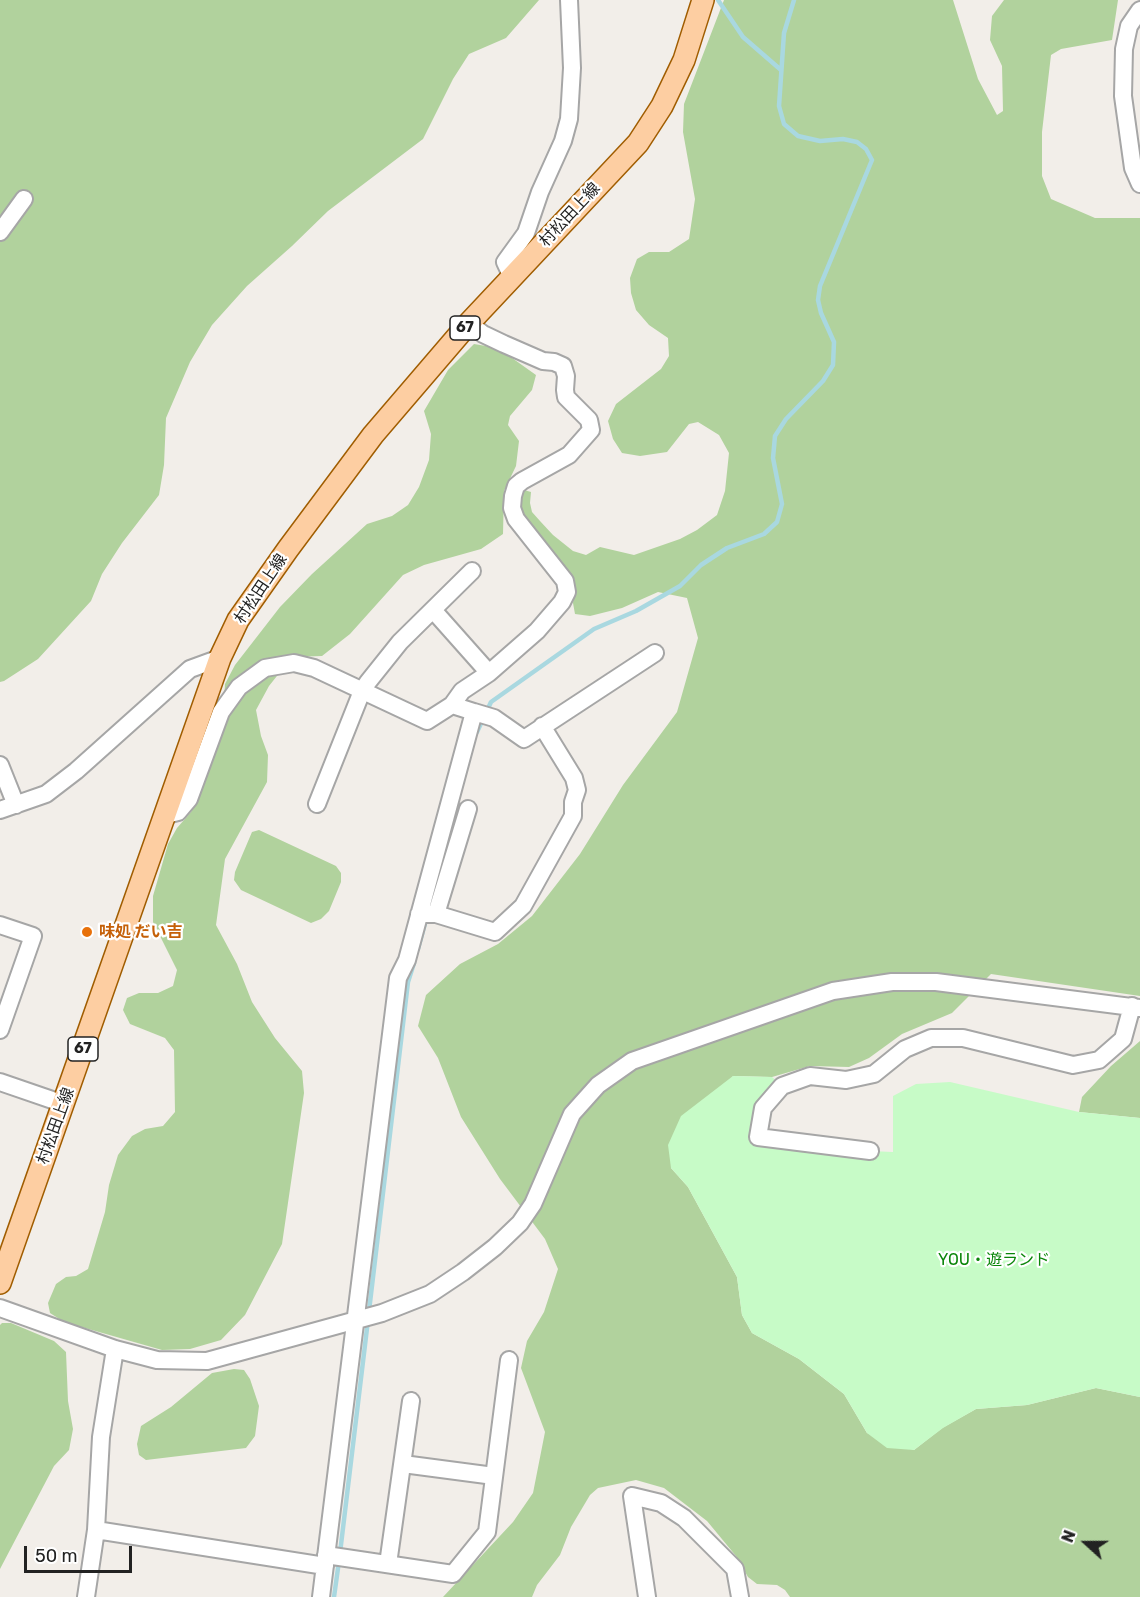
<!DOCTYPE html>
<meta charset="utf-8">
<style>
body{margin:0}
#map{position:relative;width:1140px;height:1597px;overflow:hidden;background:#f2eee9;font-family:Rubik,sans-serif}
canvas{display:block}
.north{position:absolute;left:1056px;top:1513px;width:60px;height:60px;-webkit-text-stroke:4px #fff;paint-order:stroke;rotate:291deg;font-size:16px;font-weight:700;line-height:24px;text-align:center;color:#222}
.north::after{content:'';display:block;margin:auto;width:21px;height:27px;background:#222;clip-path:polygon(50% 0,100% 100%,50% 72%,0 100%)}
.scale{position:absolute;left:24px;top:1546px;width:108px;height:27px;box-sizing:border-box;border:3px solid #222;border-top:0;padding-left:8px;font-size:18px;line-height:21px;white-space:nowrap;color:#222;-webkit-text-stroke:4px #fff;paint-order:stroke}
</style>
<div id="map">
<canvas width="1140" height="1597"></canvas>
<div class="north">N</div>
<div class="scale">50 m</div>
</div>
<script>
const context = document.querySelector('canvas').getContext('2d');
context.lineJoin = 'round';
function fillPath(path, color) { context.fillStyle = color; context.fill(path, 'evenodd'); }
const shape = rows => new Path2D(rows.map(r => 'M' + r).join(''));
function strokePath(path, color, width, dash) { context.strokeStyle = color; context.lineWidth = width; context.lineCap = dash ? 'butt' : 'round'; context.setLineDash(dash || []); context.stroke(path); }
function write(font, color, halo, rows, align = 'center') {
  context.font = font + ' Rubik,"Noto Sans JP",sans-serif'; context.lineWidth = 4.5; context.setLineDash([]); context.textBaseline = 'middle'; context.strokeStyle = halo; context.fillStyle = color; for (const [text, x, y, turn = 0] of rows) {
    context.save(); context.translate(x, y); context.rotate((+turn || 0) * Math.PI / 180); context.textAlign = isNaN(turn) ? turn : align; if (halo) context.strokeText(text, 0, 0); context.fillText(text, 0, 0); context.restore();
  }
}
const forest = shape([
 [0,0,539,0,506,38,469,54,453,79,423,139,328,211,292,246,247,286,212,325,190,362,166,418,164,465,159,495,122,543,102,574,91,601,38,659,4,681,0,682],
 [724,0,953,0,978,79,997,115,1003,111,1002,66,990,40,992,16,1004,0,1118,0,1112,40,1061,49,1051,55,1042,132,1042,176,1051,199,1095,218,1140,218,1140,996,991,974,952,1013,902,1034,869,1058,849,1067,810,1066,772,1077,733,1076,671,1168,688,1187,737,1277,742,1315,752,1333,799,1359,844,1394,867,1433,914,1450,942,1428,976,1409,1027,1405,1096,1388,1140,1397,1140,1597,790,1597,785,1590,777,1585,757,1584,748,1577,736,1556,707,1521,664,1488,636,1480,598,1488,590,1495,571,1527,560,1555,537,1585,532,1597,443,1597,513,1522,533,1493,545,1432,521,1368,527,1341,544,1312,558,1269,545,1239,500,1179,461,1117,438,1058,418,1026,426,995,460,964,498,944,532,916,580,854,623,785,677,712,698,638,687,598,658,592,622,608,590,616,575,614,573,603,575,580,520,518,518,497,524,490,531,492,530,503,532,512,540,521,553,535,573,551,586,555,600,547,634,555,680,539,697,530,717,515,725,491,729,453,719,435,698,422,689,424,667,452,640,456,622,453,613,439,608,421,616,404,661,369,669,356,668,338,649,325,636,310,631,293,630,278,637,259,649,252,669,252,689,239,695,199,683,132,684,104],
 [474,344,498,348,536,375,532,390,510,416,508,425,519,441,516,466,504,491,503,534,481,549,424,565,403,575,350,634,322,656,292,657,269,686,256,710,261,736,268,755,267,782,225,859,216,925,237,964,252,1002,275,1038,302,1071,304,1093,282,1244,245,1315,221,1340,190,1349,162,1350,64,1322,50,1313,48,1303,56,1284,66,1277,76,1276,88,1269,105,1212,109,1185,118,1155,132,1136,145,1129,163,1126,175,1112,174,1050,165,1038,130,1024,123,1010,127,998,139,993,158,993,173,986,177,970,153,922,153,896,168,844,177,828,191,812,222,731,225,684,235,665,280,607,312,574,367,524,392,516,408,505,419,487,429,460,431,434,424,411,448,370],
 [259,830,336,866,341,873,341,882,329,911,321,919,311,923,241,890,234,880,235,872,252,832],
 [1140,1041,1140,1118,1079,1112,1082,1097,1111,1066],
 [2,1323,11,1323,54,1341,66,1352,68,1401,73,1429,69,1450,54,1466,0,1569,0,1325],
 [234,1369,244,1370,250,1379,259,1406,255,1436,246,1448,146,1460,139,1455,137,1444,141,1426,171,1407,212,1373]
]);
const park = shape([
 [733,1076,772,1077,782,1086,758,1136,870,1151,893,1152,893,1096,916,1084,950,1082,1079,1112,1140,1118,1140,1397,1096,1388,1027,1405,976,1409,943,1428,914,1450,887,1448,867,1433,844,1394,799,1359,752,1333,742,1315,737,1277,688,1187,671,1168,668,1145,681,1116]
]);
const stream = shape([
 [718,0,743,37,781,70],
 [477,732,491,702,594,629,636,611,680,586,701,565,727,548,764,534,777,522,782,504,773,458,775,436,786,419,823,381,833,365,834,342,821,313,818,300,820,286,872,160,866,149,857,142,843,139,820,141,798,136,784,124,779,106,784,33,794,0],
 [418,949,426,920],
 [369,1311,408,982,414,963],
 [340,1553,368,1320],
 [334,1597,339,1561]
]);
const minor = shape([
 [1140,10,1129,26,1124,49,1123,96,1133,168,1140,184],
 [0,232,24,199],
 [512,277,505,262,526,233,540,192,563,141,569,119,572,68,569,0],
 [433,610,489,673],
 [452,705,462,691,489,673,537,631,562,602,567,592,565,581,516,519,512,508,513,496,516,486,522,481,569,455,591,430,589,420,566,397,565,390,566,376,563,366,554,362,543,361,504,344,483,334,469,323],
 [474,712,494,718,524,739,655,653],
 [0,765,16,805],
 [317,804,362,691,368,682,400,642,472,571],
 [0,810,46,794,76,771,190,669,220,658],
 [166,815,178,812,189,799,221,712,239,687,265,668,294,663,314,668,427,721,452,705,474,712,407,960,398,978,321,1597],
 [419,914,436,914,495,932,523,906,573,816,573,802,577,790,574,778,542,726],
 [436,914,468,809],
 [0,925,33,936,0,1030],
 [0,1082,64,1104],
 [870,1151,758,1137,763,1108,782,1086,810,1076,846,1080,874,1074,905,1049,931,1038,963,1038,1073,1065,1099,1060,1123,1039,1132,1006],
 [0,1308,115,1349,157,1360,207,1361,382,1313,430,1294,463,1272,495,1247,520,1223,533,1204,572,1114,598,1085,632,1061,833,991,892,982,936,982,1140,1008],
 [403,1464,494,1476],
 [96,1530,325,1566],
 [326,1555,453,1574,487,1532,509,1360],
 [388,1564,411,1401],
 [86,1597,96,1530,101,1437,115,1349],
 [647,1597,632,1496,661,1503,684,1518,735,1569,740,1597]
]);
const major = shape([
 [0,1283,220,658,238,620,288,549,373,435,469,323,638,143,662,106,684,60,703,0]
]);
const markers = [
 [87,932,6,"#e8710a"]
];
const shields = [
 [465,328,30],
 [83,1049,30]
];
const shieldNames = [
 ["67",465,328],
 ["67",83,1049]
];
const streetNames = [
 ["村松田上線",570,215,-47],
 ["村松田上線",261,589,-56],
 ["村松田上線",56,1126,-70]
];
const foodNames = [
 ["味処 だい吉",99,932]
];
const parkNames = [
 ["YOU・遊ランド",994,1260]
];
fillPath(forest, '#b1d29d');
fillPath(park, '#c7fbc7');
strokePath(stream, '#a9d8e0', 4.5);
strokePath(minor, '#a6a6a6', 20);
strokePath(major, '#a05d00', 24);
strokePath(minor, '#fff', 16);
strokePath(major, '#fdcea2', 21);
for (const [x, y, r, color] of markers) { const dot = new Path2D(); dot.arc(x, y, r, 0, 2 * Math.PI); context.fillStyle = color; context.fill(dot); strokePath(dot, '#fff', 2); }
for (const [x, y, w] of shields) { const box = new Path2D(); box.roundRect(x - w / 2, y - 12, w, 24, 4.5); context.fillStyle = '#fff'; context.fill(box); strokePath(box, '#222', 1.5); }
write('bold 15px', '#222', null, shieldNames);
write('16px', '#222', '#fff', streetNames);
write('bold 16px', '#c56008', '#fff', foodNames, 'left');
write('16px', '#0b860a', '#fff', parkNames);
</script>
